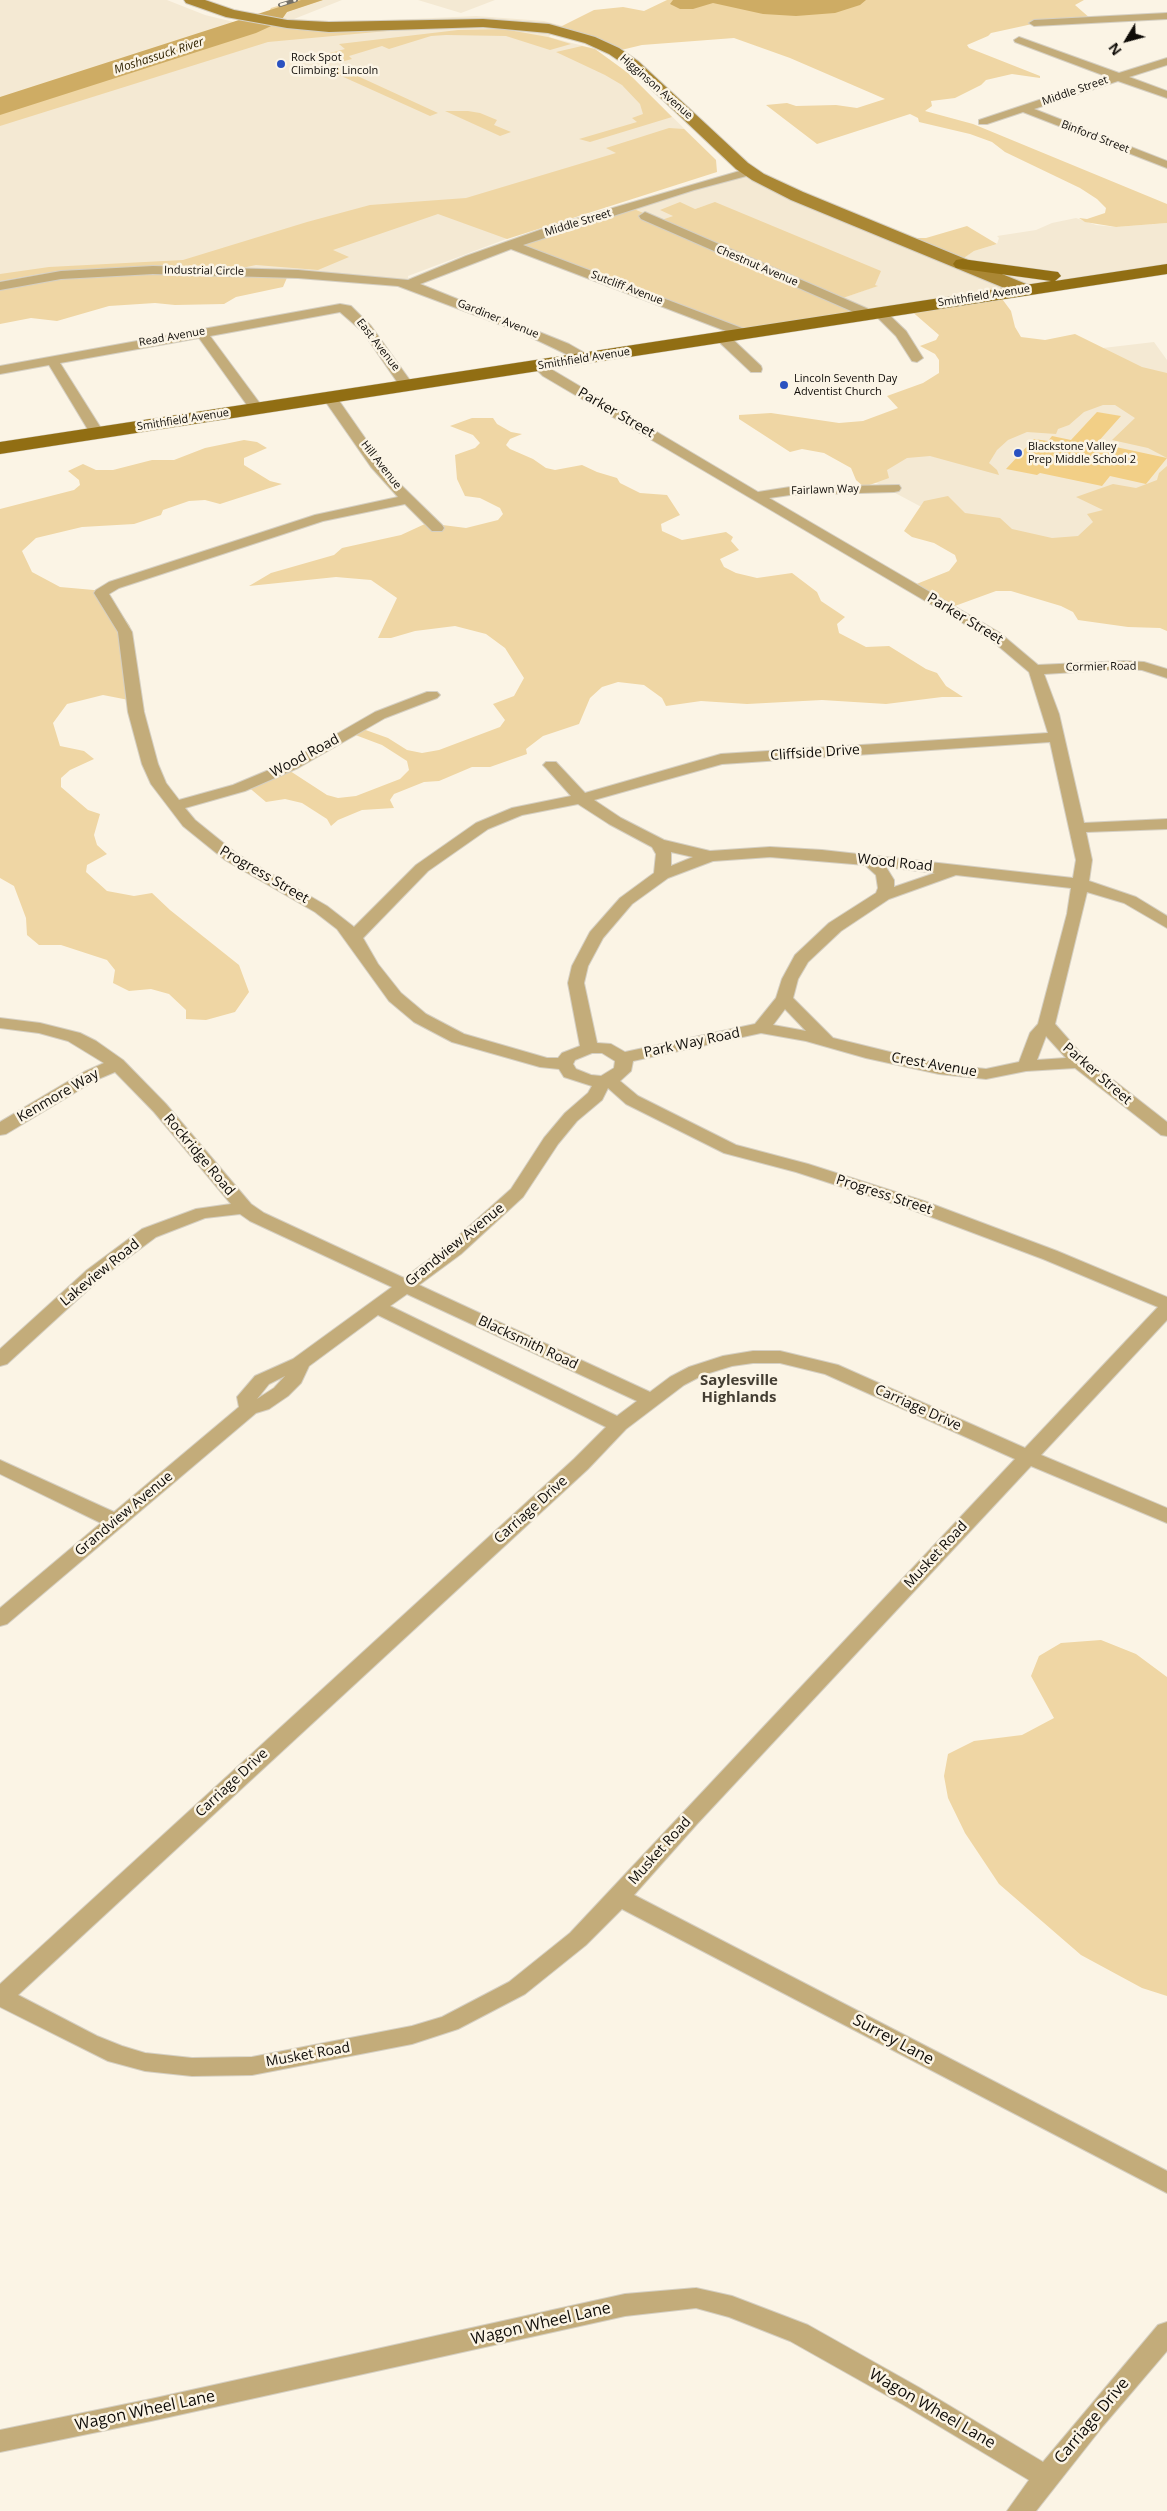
<!DOCTYPE html>
<style>
body{margin:0}
#map{position:relative;width:1167px;height:2511px;overflow:hidden;background:#fbf4e5;font-family:"Open Sans",sans-serif}
canvas{display:block}
.north{position:absolute;left:1102px;top:15px;width:50px;height:50px;-webkit-text-stroke:4px #fbf4e5;paint-order:stroke;rotate:233deg;font-size:14px;font-weight:700;line-height:20px;text-align:center;color:#0f0c08}
.north::after{content:'';display:block;margin:auto;width:18px;height:22px;background:#0f0c08;clip-path:polygon(50% 0,100% 100%,50% 72%,0 100%)}
</style>
<div id="map">
<canvas width="1167" height="2511"></canvas>
<div class="north">N</div>
</div>
<script>
const context = document.querySelector('canvas').getContext('2d');
context.lineJoin = 'round';
function fillPath(path, color) { context.fillStyle = color; context.fill(path, 'evenodd'); }
const shape = rows => new Path2D(rows.map(r => 'M' + r).join(''));
function strokePath(path, color, width, dash) { context.strokeStyle = color; context.lineWidth = width; context.lineCap = dash ? 'butt' : 'round'; context.setLineDash(dash || []); context.stroke(path); }
function write(font, color, halo, rows, align = 'center') {
  context.font = font + ' "Open Sans",sans-serif'; context.lineWidth = 5; context.setLineDash([]); context.textBaseline = 'middle'; context.strokeStyle = halo; context.fillStyle = color; for (const [text, x, y, turn = 0] of rows) {
    context.save(); context.translate(x, y); context.rotate((+turn || 0) * Math.PI / 180); context.textAlign = isNaN(turn) ? turn : align; if (halo) context.strokeText(text, 0, 0); context.fillText(text, 0, 0); context.restore();
  }
}
const built = shape([
 [0,0,167,0,205,15,238,23,280,22,287,12,323,0,342,0,294,19,346,22,476,16,544,21,563,26,554,30,549,37,595,49,628,73,716,160,408,276,409,284,338,275,0,286],
 [418,0,495,0,461,13],
 [750,172,960,260,974,251,997,244,999,238,997,236,1036,230,1052,223,1076,218,1096,225,1116,227,1167,223,1167,269,1008,289,994,288,979,293,876,312,843,298,877,286,707,205,661,220,629,207],
 [1154,342,1167,360,1167,559,1079,591,854,471,950,366]
]);
const green = shape([
 [297,0,323,0,287,12,280,22,320,31,398,30,268,42,0,126,0,114,263,21,271,8],
 [667,0,1084,0,1075,5,1091,19,1037,23,991,33,988,36,967,45,969,48,1040,76,1040,78,1012,74,986,80,981,85,955,98,931,101,932,106,925,111,973,124,1167,204,1167,223,1116,227,1085,222,1079,218,1087,219,1105,213,1106,208,1097,199,1080,188,1005,152,992,142,970,134,919,122,918,118,910,114,817,144,766,105,787,103,796,106,836,105,857,108,885,99,790,58,734,38,642,45,617,51,554,30,594,10,623,7,644,11],
 [503,29,548,37,571,44,550,50,506,36,446,35,431,36,389,49,382,46,349,56,352,59,337,63,329,60,320,62,311,58,345,49,339,44,458,30],
 [582,46,595,49,628,73,672,117,590,142,579,139,637,122,632,118,643,114,640,104,622,85,605,75,556,52],
 [338,67,438,113,430,116,328,70],
 [445,111,468,111,480,113,497,120,494,125,511,132,500,136],
 [669,128,684,129,716,160,717,172,507,239,438,214,333,250,349,257,318,270,256,265,237,269,289,273,283,287,236,297,224,304,175,305,155,303,109,306,57,321,31,318,0,324,0,286,128,267,45,273,0,281,0,274,49,267,183,260,307,222,370,205,466,198,616,153,606,148],
 [680,202,695,209,715,202,881,271,875,285,878,286,843,298,875,313,743,333,510,244,629,207,661,220,673,216,660,210],
 [967,226,997,244,974,251,958,262,903,238,926,238],
 [994,288,1011,311,1015,327,1021,337,1045,340,1075,334,1142,367,1167,373,1167,458,1148,448,1112,440,1135,418,1115,405,1103,405,1084,412,1069,425,1058,429,1056,434,1027,432,1008,440,997,450,989,463,997,470,999,475,930,456,907,458,887,470,889,478,864,487,856,480,851,468,824,453,802,449,790,452,739,419,739,415,771,413,839,423,863,421,898,408,887,396,923,383,939,373,939,360,935,354,920,346,936,340,939,335,909,309],
 [472,418,493,418,497,424,511,432,522,434,510,439,506,445,510,449,533,459,546,468,555,470,582,465,597,472,617,478,620,483,640,493,667,495,680,515,661,524,662,531,682,540,726,532,733,537,731,541,739,550,720,559,724,567,736,573,757,578,792,573,817,592,821,601,845,617,837,624,839,633,866,647,889,646,926,669,937,673,946,686,963,697,942,697,886,704,822,700,747,704,701,701,666,706,662,698,644,685,618,682,602,687,590,698,579,724,543,736,526,749,527,754,490,767,472,767,439,781,424,782,394,794,390,800,394,808,362,810,338,820,331,826,327,819,302,803,285,799,266,802,246,785,287,769,327,795,338,798,356,796,400,779,409,770,407,761,382,745,350,733,360,728,388,738,407,750,422,753,439,750,500,727,505,720,493,704,514,696,524,678,505,648,486,634,455,626,415,631,391,638,378,638,397,598,371,580,336,577,249,586,271,573,334,555,342,548,401,535,427,523,466,528,498,520,503,514,500,508,480,498,465,496,457,479,455,455,475,448,480,443,473,435,450,426],
 [244,440,257,442,267,448,244,458,244,465,270,481,282,484,220,504,205,500,189,501,163,510,161,515,134,524,82,527,36,538,22,551,32,572,60,587,105,591,130,626,139,702,103,695,67,704,53,723,60,746,84,751,94,759,70,770,61,778,61,787,88,810,100,814,94,835,97,845,107,854,87,865,86,872,107,891,134,896,152,893,170,910,239,965,249,992,235,1012,206,1020,186,1019,186,1010,169,994,151,989,129,991,113,983,115,970,107,960,61,945,39,945,27,935,26,918,14,886,0,878,0,509,74,490,80,485,79,480,68,471,83,464,96,470,113,470,152,460,174,460,205,448],
 [1167,466,1167,631,1160,628,1128,627,1078,620,1073,612,1061,606,1011,591,996,591,952,607,914,585,949,571,957,561,955,555,934,543,912,537,904,531,924,501,948,496,965,513,1000,518,1012,529,1052,538,1078,536,1093,522,1087,514,1103,510,1076,497,1113,484,1136,488,1157,480,1159,473],
 [1101,1640,1136,1654,1167,1677,1167,1996,1142,1988,1081,1955,999,1884,965,1833,948,1798,944,1776,948,1754,974,1741,1022,1735,1054,1718,1031,1676,1039,1656,1061,1643]
]);
const water = shape([
 [301,0,323,0,287,12,280,22,256,33,0,115,0,97],
 [673,0,866,0,860,5,835,13,796,16,763,14,713,3,693,9,680,9,670,4]
]);
const building = shape([
 [1097,412,1121,416,1097,443,1167,458,1146,484,1110,476,1102,486,1040,473,1037,475,1006,469,1034,439,1048,441,1052,436,1071,440]
]);
const street = shape([
 [1167,13,1167,19,1034,26,1029,23,1034,20,1167,13],
 [1019,37,1119,73,1167,58,1167,65,1129,77,1167,91,1167,98,1118,81,1034,109,1167,161,1167,168,1023,112,987,124,979,124,979,120,1108,77,1015,42,1014,40,1019,37],
 [750,168,754,170,754,174,694,190,523,245,747,330,749,333,747,336,739,336,511,249,420,284,569,344,590,356,591,359,585,363,520,332,398,286,298,278,153,274,61,279,0,290,0,282,61,271,153,266,298,270,408,280,466,256,551,226,750,168],
 [645,212,873,311,879,308,883,309,906,331,923,358,917,362,912,361,896,336,875,315,869,318,865,317,641,219,639,216,645,212],
 [340,304,351,306,371,326,414,386,412,389,402,389,363,332,340,312,210,336,264,409,257,413,252,412,199,338,60,363,104,433,97,437,90,433,49,365,0,374,0,366,340,304],
 [722,333,727,334,761,366,762,369,761,372,751,372,717,340,716,337,722,333],
 [539,362,758,492,790,487,899,485,901,488,899,491,894,492,790,495,769,498,1000,633,1038,665,1124,661,1144,662,1167,669,1167,678,1142,670,1124,669,1044,674,1059,714,1084,823,1167,819,1167,829,1086,832,1092,860,1089,881,1136,897,1167,916,1167,928,1124,903,1087,892,1055,1024,1085,1058,1167,1122,1167,1136,1161,1135,1075,1068,1026,1071,986,1079,939,1074,866,1058,806,1041,761,1033,633,1061,631,1071,620,1081,638,1096,736,1145,808,1164,924,1201,1057,1251,1167,1297,1167,1320,1041,1455,1167,1508,1167,1523,1031,1466,697,1824,634,1895,1167,2171,1167,2193,622,1909,586,1945,525,1994,458,2029,412,2044,252,2075,192,2076,145,2071,108,2061,0,2007,0,1984,574,1459,606,1427,378,1315,309,1366,301,1383,288,1396,269,1409,256,1413,7,1624,0,1626,0,1608,101,1523,0,1474,0,1460,114,1512,239,1407,237,1397,255,1376,293,1359,392,1287,250,1221,240,1214,205,1218,156,1237,101,1278,7,1364,0,1366,0,1349,87,1270,142,1229,196,1209,231,1204,154,1112,115,1072,96,1080,6,1134,0,1135,0,1122,84,1072,104,1063,68,1041,39,1033,0,1028,0,1018,40,1023,80,1033,96,1041,123,1060,166,1104,251,1204,264,1213,404,1278,447,1246,511,1189,544,1138,565,1113,588,1093,592,1086,564,1077,559,1069,540,1067,452,1042,414,1022,389,1001,337,929,315,912,225,860,183,826,151,784,142,764,128,712,118,632,94,593,96,590,109,582,315,515,398,497,371,467,323,398,330,394,335,395,381,461,402,486,442,525,444,528,442,531,432,531,405,504,323,521,119,588,109,594,132,632,144,712,158,764,166,783,179,800,233,785,288,762,375,712,427,692,437,692,440,695,437,698,385,718,298,768,245,791,185,808,195,820,237,854,327,906,354,927,416,865,476,823,512,808,571,796,546,768,543,765,546,762,556,762,585,793,721,754,1048,733,1029,672,990,639,543,376,533,366,539,362],
 [1050,742,1076,860,1073,878,822,850,770,847,710,851,664,840,621,818,594,800,722,764,1050,742],
 [578,804,609,824,652,847,656,854,654,873,620,898,590,932,572,966,568,983,580,1046,562,1053,558,1058,547,1058,464,1034,426,1014,401,993,378,964,363,938,428,871,488,829,522,815,578,804],
 [671,852,693,857,671,866,671,852],
 [770,857,865,865,876,875,878,888,876,893,829,923,795,955,782,979,776,998,755,1024,625,1052,611,1044,597,1043,584,983,588,966,603,938,632,904,668,878,713,861,770,857],
 [886,867,935,873,894,887,894,880,886,867],
 [956,875,1071,888,1067,914,1038,1024,1030,1033,1019,1062,986,1069,939,1064,833,1038,793,998,798,979,808,962,841,931,889,899,956,875],
 [785,1009,806,1031,773,1025,785,1009],
 [1046,1036,1066,1058,1037,1060,1046,1036],
 [592,1053,602,1053,615,1061,614,1068,601,1076,591,1075,576,1069,573,1064,575,1060,592,1053],
 [608,1088,626,1104,724,1153,796,1172,910,1209,1043,1259,1158,1307,1025,1448,838,1365,780,1351,753,1351,723,1356,689,1367,670,1377,650,1392,419,1285,461,1254,523,1197,558,1144,577,1121,602,1100,608,1088],
 [407,1294,637,1401,617,1416,390,1306,407,1294],
 [753,1363,780,1363,825,1374,1015,1459,570,1933,509,1982,442,2017,412,2026,252,2057,192,2058,145,2053,122,2046,97,2036,18,1995,588,1469,626,1429,684,1385,703,1375,732,1366,753,1363],
 [285,1376,274,1388,257,1399,269,1384,285,1376],
 [696,2288,732,2296,808,2325,920,2388,1043,2462,1158,2325,1167,2322,1167,2351,1103,2426,1036,2511,1007,2511,1029,2480,902,2404,790,2341,729,2317,696,2308,625,2316,151,2421,0,2452,0,2430,151,2399,625,2294,696,2288]
]);
const secondary = shape([
 [184,0,205,0,234,10,287,20,329,22,483,19,549,24,595,37,619,48,638,61,748,163,764,174,803,192,1031,286,1034,290,1031,294,1025,295,1019,294,791,200,752,180,736,169,628,67,609,54,585,43,548,33,483,27,329,32,287,28,226,17,186,3,184,0]
]);
const primary = shape([
 [962,259,1058,272,1061,276,1055,281,1167,264,1167,274,0,454,0,442,1051,281,956,268,953,264,956,260,962,259]
]);
const rail = shape([
 [280,5,296,0]
]);
const markers = [
 [281,64,5,"#2a51c0"],
 [784,385,5,"#2a51c0"],
 [1018,453,5,"#2a51c0"]
];
const farPoinames = [
 ["Rock Spot",291,58],
 ["Climbing: Lincoln",291,71],
 ["Lincoln Seventh Day",794,379],
 ["Adventist Church",794,392],
 ["Blackstone Valley",1028,447],
 ["Prep Middle School 2",1028,460]
];
const farStreetnames = [
 ["Higginson Avenue",656,87,41],
 ["Middle Street",1075,91,-19],
 ["Binford Street",1095,137,21],
 ["Middle Street",578,223,-17],
 ["Chestnut Avenue",757,266,23],
 ["Industrial Circle",204,271,1],
 ["Sutcliff Avenue",627,288,21],
 ["Smithfield Avenue",984,296,-9],
 ["Gardiner Avenue",498,319,22],
 ["Read Avenue",172,337,-10],
 ["East Avenue",378,345,52],
 ["Smithfield Avenue",584,359,-9],
 ["Smithfield Avenue",183,420,-9],
 ["Hill Avenue",381,465,52],
 ["Fairlawn Way",825,490,-2],
 ["Cormier Road",1101,667,-1]
];
const farWaternames = [
 ["Moshassuck River",159,56,-18]
];
const streetNames = [
 ["Parker Street",616,413,30],
 ["Parker Street",965,619,31],
 ["Cliffside Drive",815,753,-4],
 ["Wood Road",305,756,-28],
 ["Wood Road",895,863,6],
 ["Progress Street",264,875,30],
 ["Park Way Road",692,1043,-12],
 ["Crest Avenue",934,1065,10],
 ["Parker Street",1097,1074,41],
 ["Kenmore Way",58,1096,-30],
 ["Rockridge Road",199,1155,50],
 ["Progress Street",884,1195,18],
 ["Grandview Avenue",455,1245,-39],
 ["Lakeview Road",100,1273,-39],
 ["Blacksmith Road",528,1343,25],
 ["Carriage Drive",918,1408,24],
 ["Carriage Drive",531,1510,-42],
 ["Grandview Avenue",124,1514,-40],
 ["Musket Road",936,1555,-47],
 ["Carriage Drive",232,1783,-43],
 ["Musket Road",660,1851,-48],
 ["Musket Road",308,2055,-10]
];
const neighbourhoodNames = [
 ["Saylesville",739,1381],
 ["Highlands",739,1398]
];
const nearStreetnames = [
 ["Surrey Lane",893,2040,28],
 ["Wagon Wheel Lane",541,2324,-13],
 ["Wagon Wheel Lane",932,2409,30],
 ["Wagon Wheel Lane",145,2411,-12],
 ["Carriage Drive",1092,2421,-50]
];
fillPath(built, '#f4e9d3');
fillPath(green, '#efd6a4');
fillPath(water, '#ceac64');
fillPath(building, '#f2cf86');
strokePath(street, '#d5cfc2', 2);
strokePath(secondary, '#d5cfc2', 2);
strokePath(primary, '#d5cfc2', 1);
fillPath(street, '#c3ac7a');
fillPath(secondary, '#aa8734');
fillPath(primary, '#916e13');
strokePath(rail, '#757168', 4);
strokePath(rail, '#fbf4e5', 2.5, [7]);
for (const [x, y, r, color] of markers) { const dot = new Path2D(); dot.arc(x, y, r, 0, 2 * Math.PI); context.fillStyle = color; context.fill(dot); strokePath(dot, '#fbf4e5', 2); }
write('11px', '#0f0c08', '#fbf4e5', farPoinames, 'left');
write('11px', '#0f0c08', '#fbf4e5', farStreetnames);
write('italic 12px', '#352705', '#fbf4e5', farWaternames);
write('14px', '#0f0c08', '#fbf4e5', streetNames);
write('bold 15px', '#443e33', '#fbf4e5', neighbourhoodNames);
write('16px', '#0f0c08', '#fbf4e5', nearStreetnames);
</script>
